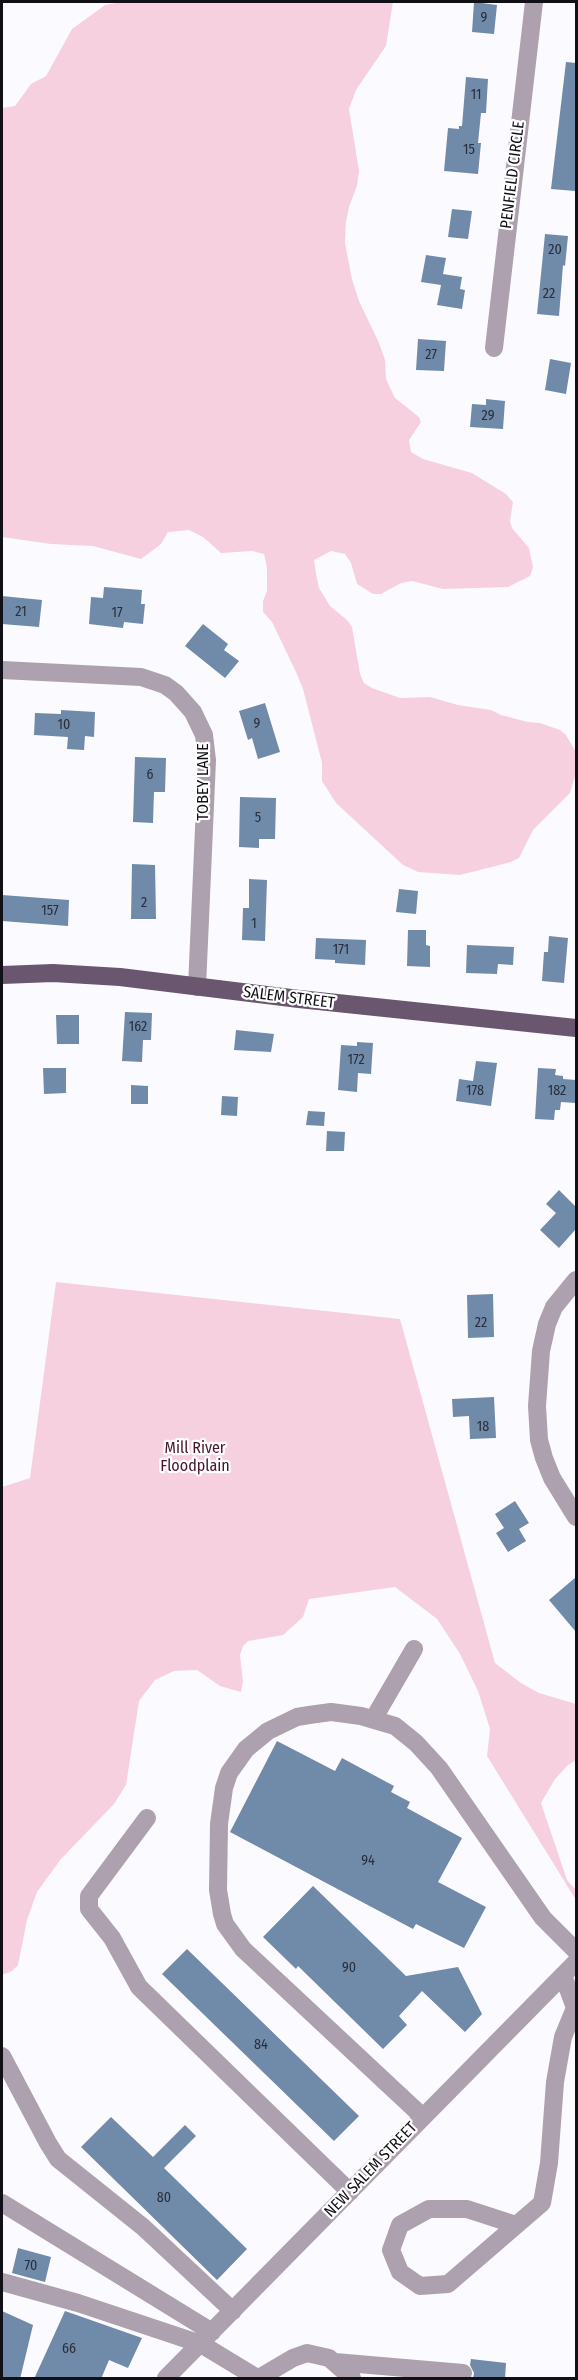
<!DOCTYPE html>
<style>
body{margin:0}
#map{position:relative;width:578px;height:2380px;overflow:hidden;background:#fbfbff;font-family:"Fira Sans Condensed",sans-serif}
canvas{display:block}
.frame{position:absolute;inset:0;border:3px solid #101016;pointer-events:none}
</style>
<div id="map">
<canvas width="578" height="2380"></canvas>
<div class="frame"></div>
</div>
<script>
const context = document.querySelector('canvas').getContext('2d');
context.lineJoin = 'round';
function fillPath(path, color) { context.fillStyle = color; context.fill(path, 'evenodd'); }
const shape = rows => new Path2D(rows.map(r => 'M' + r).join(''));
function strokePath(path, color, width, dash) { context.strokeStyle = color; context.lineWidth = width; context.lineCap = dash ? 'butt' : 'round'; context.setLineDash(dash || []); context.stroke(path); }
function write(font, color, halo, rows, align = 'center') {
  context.font = font + ' "Fira Sans Condensed",sans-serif'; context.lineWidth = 4.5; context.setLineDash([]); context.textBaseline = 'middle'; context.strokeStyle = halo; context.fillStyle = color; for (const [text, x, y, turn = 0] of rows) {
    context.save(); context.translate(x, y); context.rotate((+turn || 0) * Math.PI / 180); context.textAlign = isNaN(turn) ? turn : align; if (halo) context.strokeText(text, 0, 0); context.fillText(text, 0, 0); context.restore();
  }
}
const green = shape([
 [122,2,393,2,386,46,356,90,349,109,359,171,357,186,349,207,346,222,345,243,352,279,359,301,379,343,385,360,386,379,395,398,419,417,421,422,409,440,411,452,423,459,472,473,506,494,513,502,510,521,512,528,529,548,533,567,530,576,508,587,443,589,412,581,401,583,381,594,373,594,357,584,351,563,345,554,331,551,314,560,316,574,319,588,330,606,347,620,352,627,360,674,364,683,372,688,400,698,430,697,458,705,491,710,501,715,528,722,540,723,560,730,566,735,576,752,576,773,570,793,533,830,519,858,511,862,460,875,418,872,403,865,336,803,322,781,322,763,303,689,296,672,272,622,263,612,263,601,267,591,267,568,264,554,252,551,221,553,203,537,189,530,168,532,161,544,141,559,93,546,51,544,2,537,2,108,15,106,31,84,46,76,72,29,105,5],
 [56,1282,400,1319,495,1663,521,1683,539,1693,576,1704,576,1760,568,1765,555,1779,541,1803,567,1880,576,1890,576,1900,487,1756,490,1729,478,1691,460,1654,437,1619,395,1587,309,1599,303,1617,283,1635,248,1641,243,1646,240,1655,243,1682,241,1692,220,1686,197,1670,174,1671,155,1680,139,1701,126,1785,114,1804,61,1859,37,1892,27,1920,18,1965,12,1971,2,1975,2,1487,30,1478]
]);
const building = shape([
 [474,2,497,5,494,34,472,32],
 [566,62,576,63,575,191,551,189],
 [466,77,488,79,486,113,481,113,478,143,481,143,478,174,444,171,448,128,459,129,459,126,462,126],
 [452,209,472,211,468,239,448,237],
 [545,234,568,236,565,266,563,265,559,316,537,314],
 [426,255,446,258,443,274,462,277,460,289,465,290,462,309,437,305,441,285,421,282],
 [418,339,446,341,444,371,416,370],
 [550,359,571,363,566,394,545,390],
 [486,399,505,401,503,429,470,427,472,404,486,405],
 [104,587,142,590,141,604,145,604,143,624,124,622,123,628,89,624,91,597,103,598],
 [2,596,42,600,39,627,2,624],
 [203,624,228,644,224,650,239,661,225,678,185,646],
 [265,703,280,752,258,759,252,738,248,740,239,711],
 [61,710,95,712,94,737,85,736,84,750,67,749,68,737,34,735,35,713,61,714],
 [135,757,166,758,165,792,154,792,153,823,133,822],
 [240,797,276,798,275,839,259,839,259,848,239,847],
 [132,864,155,865,156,919,131,919],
 [249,879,267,880,265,941,242,940,243,908,249,908],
 [399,889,418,891,416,914,396,912],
 [2,895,69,900,68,926,2,921],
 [408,930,426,930,426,945,430,946,430,967,407,966],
 [549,936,568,938,564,983,542,981,544,952,548,952],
 [316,938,366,940,365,965,335,963,335,960,315,959],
 [467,945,514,947,513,965,498,964,497,974,466,973],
 [125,1012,152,1013,151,1040,143,1040,142,1062,122,1061],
 [56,1015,79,1015,79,1044,57,1044],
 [236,1030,274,1034,271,1052,234,1050],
 [357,1042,373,1043,371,1074,358,1073,357,1092,338,1090,341,1045,357,1046],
 [476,1061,497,1063,491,1106,456,1101,459,1079,473,1081],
 [43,1068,66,1068,66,1093,44,1094],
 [538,1068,556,1069,555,1075,563,1076,563,1079,576,1080,576,1103,561,1102,560,1110,555,1110,554,1120,535,1119],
 [131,1085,148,1086,148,1104,131,1104],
 [222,1096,238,1097,237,1116,221,1115],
 [308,1111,325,1112,324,1126,306,1125],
 [327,1131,345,1132,344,1151,326,1151],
 [559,1190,576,1207,576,1229,559,1248,540,1230,556,1213,546,1204],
 [493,1294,494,1337,468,1338,467,1295],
 [494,1397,496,1438,470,1439,469,1416,453,1417,452,1399],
 [515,1501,529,1523,519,1529,526,1541,508,1552,496,1533,504,1528,495,1514],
 [576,1577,576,1632,549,1600],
 [277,1741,335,1771,342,1758,394,1786,391,1792,410,1802,407,1808,462,1838,438,1882,486,1907,464,1948,416,1924,413,1929,230,1832],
 [313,1886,406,1976,458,1967,482,2014,465,2032,422,1991,399,2016,407,2025,383,2049,298,1966,296,1969,263,1937],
 [187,1949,359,2116,334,2141,162,1974],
 [111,2117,153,2157,185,2125,196,2136,164,2168,247,2249,217,2280,81,2147],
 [18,2248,51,2257,45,2282,12,2273],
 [2,2311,33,2325,20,2379,2,2379],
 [65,2311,142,2338,128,2368,109,2360,101,2379,34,2379],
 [471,2359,506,2363,505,2379,473,2379,474,2373,470,2365]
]);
const minor = shape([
 [494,348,534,2],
 [2,670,141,677,165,685,176,693,193,712,204,735,207,760,197,987],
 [576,1280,554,1307,547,1324,541,1351,537,1406,539,1440,544,1458,552,1478,576,1517],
 [374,1718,414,1649],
 [147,1818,89,1896,89,1909,112,1938,139,1987,350,2192],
 [2,2056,48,2143,58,2159,143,2227,233,2311],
 [423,2117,243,1949,225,1924,222,1914,218,1890,219,1824,224,1788,229,1773,246,1749,268,1731,297,1717,309,1715,331,1712,361,1716,395,1726,416,1743,439,1768,543,1918,576,1951],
 [2,2203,212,2332],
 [516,2225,467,2209,429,2209,400,2225,391,2250,400,2272,420,2286,448,2284,542,2203,549,2163,555,2082,563,2037,575,2008,563,1975],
 [2,2282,78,2303,201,2344,257,2378],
 [335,2362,463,2373],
 [166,2378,576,1962],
 [259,2378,293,2358,307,2353,329,2358,352,2378]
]);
const major = shape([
 [2,975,53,973,120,977,299,999,576,1028]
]);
const numberNames = [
 ["9",484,18],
 ["11",476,95],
 ["15",469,150],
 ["20",555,250],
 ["22",549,294],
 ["27",431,355],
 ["29",488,416],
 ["21",21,612],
 ["17",117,613],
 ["9",257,724],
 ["10",64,725],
 ["6",150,775],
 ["5",258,818],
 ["2",144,903],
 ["157",50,911],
 ["1",254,924],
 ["171",341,950],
 ["162",138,1027],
 ["172",356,1060],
 ["178",475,1091],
 ["182",557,1091],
 ["22",481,1323],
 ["18",483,1427],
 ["94",368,1861],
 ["90",349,1968],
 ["84",261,2045],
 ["80",164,2198],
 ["70",31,2266],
 ["66",69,2349]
];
const streetNames = [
 ["PENFIELD CIRCLE",513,175,-83],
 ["TOBEY LANE",204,782,-90],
 ["SALEM STREET",289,998,7],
 ["NEW SALEM STREET",371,2170,-46]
];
const parkNames = [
 ["Mill River",195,1449],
 ["Floodplain",195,1467]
];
fillPath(green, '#f7d0df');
fillPath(building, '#708aaa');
strokePath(minor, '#ada0af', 18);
strokePath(major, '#6b5670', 18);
write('14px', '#282e3b', null, numberNames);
write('16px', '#101016', '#fff', streetNames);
write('16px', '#49132e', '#fff', parkNames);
</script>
